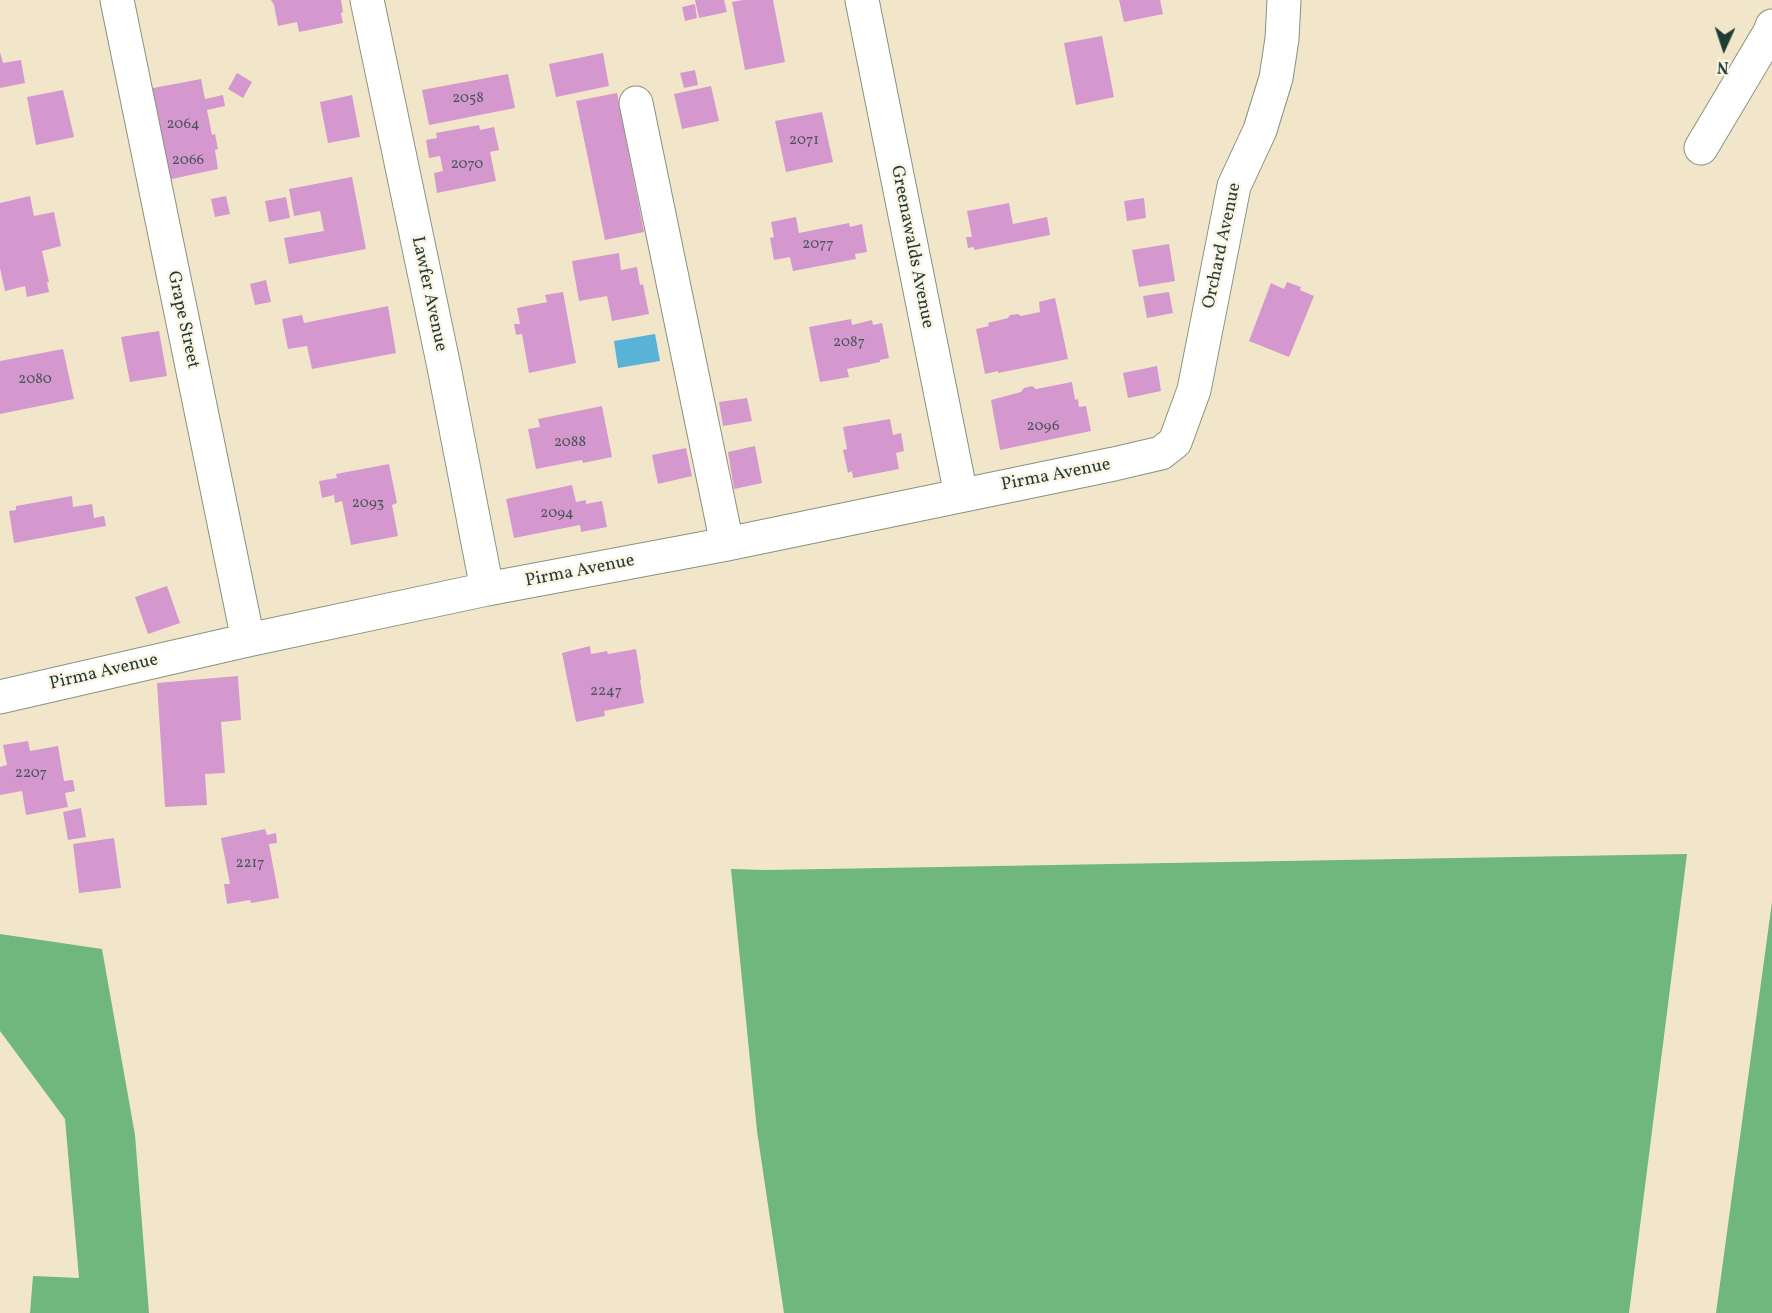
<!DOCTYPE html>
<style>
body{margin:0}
#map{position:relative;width:1772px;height:1313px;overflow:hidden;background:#f2e6ca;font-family:Vollkorn,serif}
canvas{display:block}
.north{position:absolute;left:1694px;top:18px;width:60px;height:60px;-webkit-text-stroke:4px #fcf5e5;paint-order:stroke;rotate:183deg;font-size:16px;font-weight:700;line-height:24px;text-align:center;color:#1f3d34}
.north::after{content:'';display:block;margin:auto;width:21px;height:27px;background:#1f3d34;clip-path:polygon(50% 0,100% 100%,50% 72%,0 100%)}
</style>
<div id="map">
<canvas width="1772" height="1313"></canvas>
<div class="north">N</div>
</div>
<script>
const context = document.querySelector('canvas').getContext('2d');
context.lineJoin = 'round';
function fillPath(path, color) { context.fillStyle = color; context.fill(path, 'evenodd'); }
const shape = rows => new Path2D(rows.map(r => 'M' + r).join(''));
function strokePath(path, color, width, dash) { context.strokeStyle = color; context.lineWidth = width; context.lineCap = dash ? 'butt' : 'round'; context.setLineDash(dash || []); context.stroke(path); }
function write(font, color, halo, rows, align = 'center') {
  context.font = font + ' Vollkorn,serif'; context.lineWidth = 5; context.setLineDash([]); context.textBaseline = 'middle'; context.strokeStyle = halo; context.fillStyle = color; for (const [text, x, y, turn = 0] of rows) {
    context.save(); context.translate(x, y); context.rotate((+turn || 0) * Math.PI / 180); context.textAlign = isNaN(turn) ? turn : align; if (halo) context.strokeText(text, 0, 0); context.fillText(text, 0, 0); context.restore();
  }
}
const forest = shape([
 [1687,854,1629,1313,784,1313,757,1131,731,869,766,870],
 [1772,902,1772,1313,1716,1313],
 [0,934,102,949,135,1135,149,1313,30,1313,33,1276,79,1278,65,1119,0,1031]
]);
const water = shape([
 [655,334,660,361,618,368,614,341]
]);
const building = shape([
 [271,0,341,0,343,12,341,13,343,23,299,32,297,22,278,26,274,5],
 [695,0,724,0,727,12,699,18],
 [743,0,773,0,785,62,745,70,732,2],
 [1119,0,1160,0,1163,14,1124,22],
 [695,4,697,18,685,21,682,7],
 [1102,36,1114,97,1076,105,1064,43],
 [0,52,3,63,21,60,25,83,0,88],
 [603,53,609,86,556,97,549,64],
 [695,70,698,85,684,88,680,73],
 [237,73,252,82,243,98,228,89],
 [508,74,515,108,429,125,422,90],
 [201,79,205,99,223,95,225,106,207,110,212,135,215,134,218,149,215,150,218,169,167,180,148,89],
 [711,86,719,121,682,129,674,94],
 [63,90,74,137,36,145,27,97],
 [617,93,644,232,605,240,576,101],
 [352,95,360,137,328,143,320,102],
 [822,112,833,162,786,172,775,121],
 [479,125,480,130,494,127,499,150,490,152,496,181,437,193,434,173,443,171,440,156,429,158,426,140,437,138,436,133],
 [352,177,366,249,289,264,284,238,324,231,320,211,294,216,289,189],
 [30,196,34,216,54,212,61,246,42,251,49,282,47,282,49,292,27,297,25,286,5,291,0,268,0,203],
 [226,196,230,214,215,217,211,199],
 [286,197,290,218,269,222,265,201],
 [1144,198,1146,218,1127,221,1124,201],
 [1009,203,1013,224,1047,217,1050,235,974,250,974,247,968,248,966,237,972,237,967,211],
 [796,217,799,233,849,223,850,227,862,224,867,252,855,254,856,259,793,271,790,257,774,260,770,238,774,237,771,222],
 [1169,244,1175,281,1139,287,1132,250],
 [619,253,621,270,637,267,640,285,643,284,649,314,612,321,607,296,579,301,572,261],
 [266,280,271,302,255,305,250,284],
 [1287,282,1301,287,1300,290,1314,296,1289,357,1249,341,1271,283,1284,289],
 [563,292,576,363,529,373,522,334,516,335,514,324,520,324,517,308,547,302,545,295],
 [1169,292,1173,313,1147,318,1143,296],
 [1055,298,1068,359,998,373,998,371,985,374,976,329,989,326,988,323,1008,318,1010,315,1018,314,1021,316,1040,312,1039,302],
 [388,306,396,353,312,369,307,346,288,349,282,319,302,315,304,323],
 [851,319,852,325,872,320,873,325,882,323,889,358,880,360,880,362,847,369,849,377,820,382,809,327],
 [159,331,167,376,130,382,121,337],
 [63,349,74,399,0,414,0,361],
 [1157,366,1161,391,1128,398,1123,373],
 [1072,382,1075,400,1078,399,1079,407,1086,406,1091,431,1000,450,991,400,1021,392,1024,388,1032,386,1036,389],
 [747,398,752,421,723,426,719,402],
 [602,406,612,457,583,463,582,460,536,469,528,429,540,427,538,419],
 [890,419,893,435,901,433,904,451,896,453,899,469,853,478,852,471,848,473,843,450,847,449,843,427],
 [755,446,762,483,734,489,728,452],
 [686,448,692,476,658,484,652,455],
 [389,464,397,503,392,505,398,536,351,545,342,501,335,503,334,495,322,498,319,481,337,478,336,474],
 [572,485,576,502,586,500,586,504,602,501,607,527,581,532,580,525,514,538,506,499],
 [72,496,73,507,92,504,94,518,104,516,106,526,14,543,9,511,16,510,16,506],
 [167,586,180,623,148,634,135,597],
 [590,646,591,654,607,651,608,654,636,649,641,679,640,680,644,703,604,711,605,716,576,722,562,653],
 [238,676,241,720,221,722,225,773,205,774,207,805,165,807,157,683],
 [28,741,30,751,58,746,64,781,73,780,75,791,65,793,68,807,26,815,22,791,0,795,0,767,7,765,3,745],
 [81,808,86,837,68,840,63,812],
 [265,829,267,835,276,833,277,843,269,844,279,898,251,903,250,900,227,904,224,884,230,884,221,838],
 [114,838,121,888,79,893,73,844]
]);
const minor = shape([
 [117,0,248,640],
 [367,0,444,367,487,589],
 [862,0,961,495],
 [636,103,727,544],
 [1701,148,1770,32,1772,26],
 [0,697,248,640,487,589,727,544,1114,464,1161,453,1175,442,1194,390,1234,186,1260,130,1276,78,1282,39,1284,0]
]);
const numberNames = [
 ["2058",468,99],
 ["2064",183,125],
 ["2071",804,141],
 ["2066",188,161],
 ["2070",467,165],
 ["2077",818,245],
 ["2087",849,343],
 ["2080",35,380],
 ["2096",1043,427],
 ["2088",570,443],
 ["2093",368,504],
 ["2094",557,514],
 ["2247",606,692],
 ["2207",31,774],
 ["2217",250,864]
];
const streetNames = [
 ["Orchard Avenue",1223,246,-78],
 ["Greenawalds Avenue",911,247,79],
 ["Lawfer Avenue",428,294,78],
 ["Grape Street",182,320,78],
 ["Pirma Avenue",1056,476,-11],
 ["Pirma Avenue",580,572,-11],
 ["Pirma Avenue",104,673,-13]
];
fillPath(forest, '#6fb77d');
fillPath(water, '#59b3d7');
fillPath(building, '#d498cf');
strokePath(minor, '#88927f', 35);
strokePath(minor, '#fff', 33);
write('15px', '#4c545b', null, numberNames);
write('18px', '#1f3d34', '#fcf5e5', streetNames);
</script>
